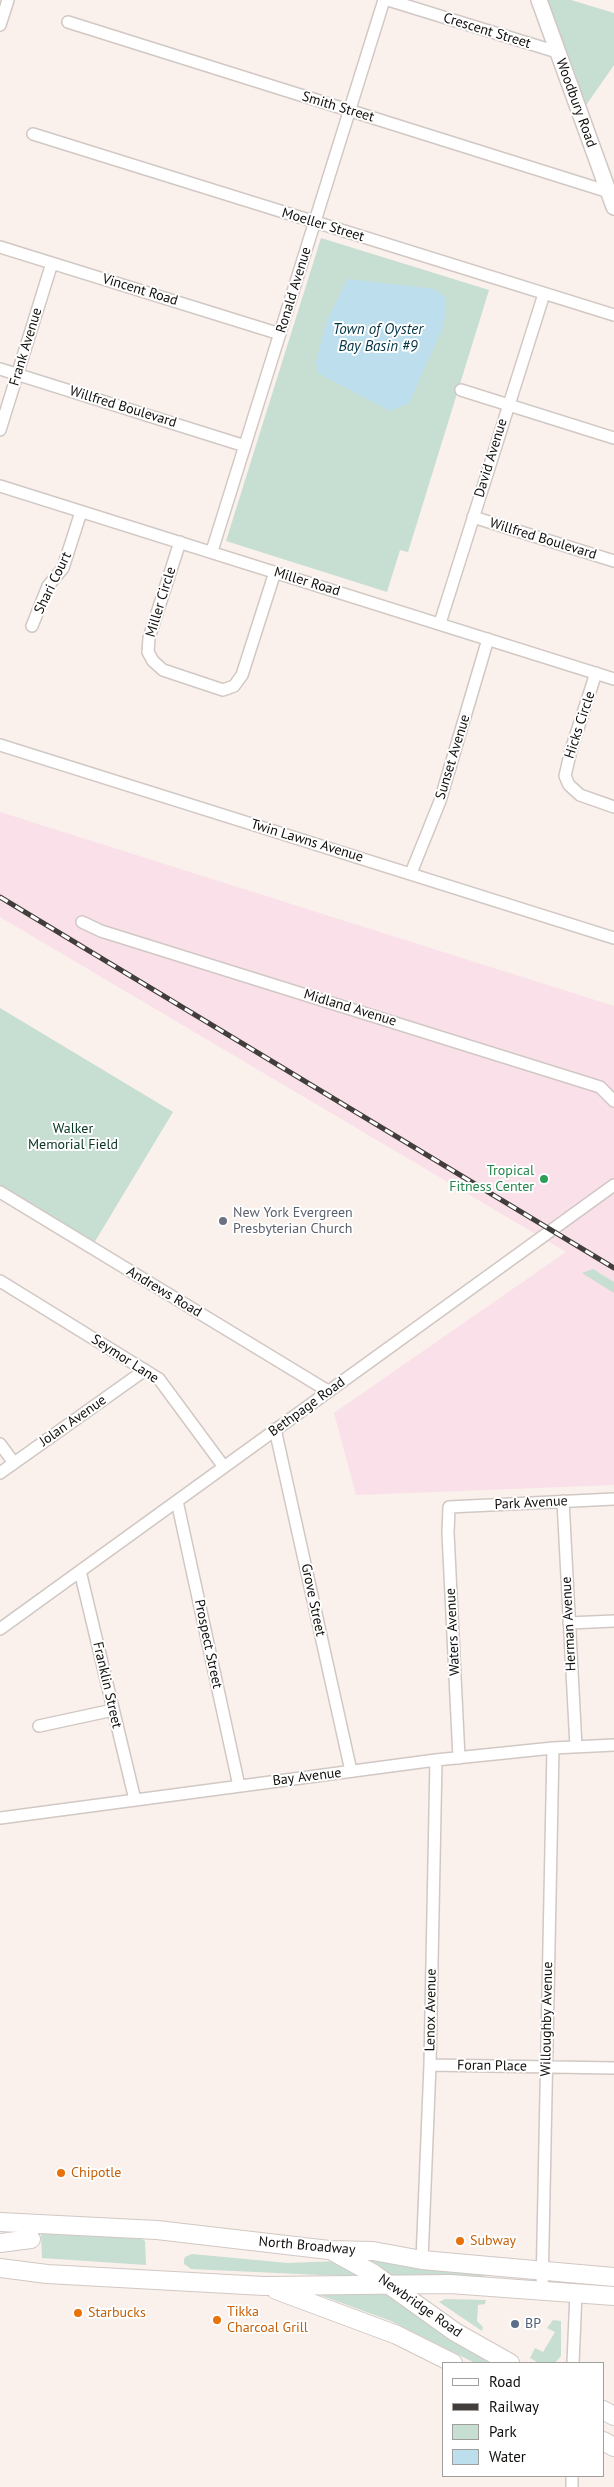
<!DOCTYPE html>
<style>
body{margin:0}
#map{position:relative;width:614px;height:2487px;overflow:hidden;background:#faf0ec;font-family:"PT Sans",sans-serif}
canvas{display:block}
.legend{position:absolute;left:442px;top:2362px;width:162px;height:115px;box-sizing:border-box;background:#fff;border:1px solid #a09f9e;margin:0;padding:6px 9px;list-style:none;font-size:15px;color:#110e0c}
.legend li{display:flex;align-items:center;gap:10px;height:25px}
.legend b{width:25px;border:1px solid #a09f9e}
</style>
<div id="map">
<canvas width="614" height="2487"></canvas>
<ul class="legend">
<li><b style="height:6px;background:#fff"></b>Road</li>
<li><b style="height:6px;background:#423e3b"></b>Railway</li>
<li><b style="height:14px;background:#c7ded2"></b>Park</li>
<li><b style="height:14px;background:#bddeed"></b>Water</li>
</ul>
</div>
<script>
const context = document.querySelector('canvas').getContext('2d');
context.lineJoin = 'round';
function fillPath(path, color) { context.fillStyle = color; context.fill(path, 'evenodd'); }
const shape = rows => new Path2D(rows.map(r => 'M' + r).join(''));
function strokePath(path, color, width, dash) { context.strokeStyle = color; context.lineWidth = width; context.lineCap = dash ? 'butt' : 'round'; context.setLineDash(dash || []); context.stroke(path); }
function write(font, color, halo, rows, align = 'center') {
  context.font = font + ' "PT Sans",sans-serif'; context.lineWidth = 4; context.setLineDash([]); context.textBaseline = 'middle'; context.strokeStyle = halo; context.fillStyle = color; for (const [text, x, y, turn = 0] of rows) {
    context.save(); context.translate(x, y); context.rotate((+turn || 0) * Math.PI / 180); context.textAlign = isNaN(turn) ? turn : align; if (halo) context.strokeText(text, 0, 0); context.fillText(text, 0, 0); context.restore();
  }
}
const industrial = shape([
 [0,812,614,1006,614,1485,356,1495,334,1413,566,1252,0,917]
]);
const green = shape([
 [539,0,571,0,614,13,614,65,580,114],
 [321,238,489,290,408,552,400,550,387,592,226,541],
 [0,1008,173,1112,91,1248,0,1189],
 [593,1269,614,1282,614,1293,582,1273],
 [41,2232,142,2239,145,2241,146,2265,42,2258],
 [192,2254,288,2263,339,2261,364,2277,191,2269,184,2264,184,2260,185,2257],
 [370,2258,492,2271,492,2275,462,2280,393,2277,370,2261],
 [388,2289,497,2363,475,2363,391,2321,317,2294],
 [445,2299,486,2300,485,2304,478,2305,477,2321,483,2327,482,2331,439,2302],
 [553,2320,561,2321,561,2356,555,2363,539,2363,530,2358,535,2348,543,2352,555,2332,547,2328]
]);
const water = shape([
 [348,279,434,289,446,298,444,325,409,403,390,411,318,373,316,362,327,320]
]);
const street = shape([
 [388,0,557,52],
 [68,22,609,192],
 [0,25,8,0],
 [33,134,614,315],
 [0,247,280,334],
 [0,369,245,446],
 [461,390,614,438],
 [0,430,52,263],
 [0,486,614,679],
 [473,517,614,561],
 [180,542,149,638,148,652,153,661,163,670,223,690,234,686,242,675,275,572],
 [212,551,384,0],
 [440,623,544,294],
 [32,626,48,586,63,568,81,512],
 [596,673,571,750,565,776,569,785,580,795,614,807],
 [0,745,614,938],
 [411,873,440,801,488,639],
 [82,922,101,931,600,1087,614,1101],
 [0,1192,328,1391],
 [0,1281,159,1379,224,1467],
 [275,1429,351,1771],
 [0,1444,14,1463],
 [0,1473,145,1370],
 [177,1501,239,1786],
 [563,1501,576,1747],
 [80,1571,135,1800],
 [569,1623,614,1621],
 [0,1629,614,1185],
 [39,1726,113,1710],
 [459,1758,448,1533,449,1507,614,1499],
 [0,1818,436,1760,553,1748,614,1745],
 [430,2065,614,2068],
 [422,2260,430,2065,436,1760],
 [542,2290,553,1748],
 [573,2363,576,2293],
 [572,2487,572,2476]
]);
const secondary = shape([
 [539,0,614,207]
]);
const primary = shape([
 [0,2222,157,2230,329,2250,373,2251,422,2260,614,2277],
 [0,2243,31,2239],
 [334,2252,374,2274,455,2332,510,2363],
 [0,2268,47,2274,264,2286,450,2284,614,2296],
 [276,2290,397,2335,453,2363],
 [603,2410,614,2416],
 [603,2441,614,2447]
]);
const rail = shape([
 [0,897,614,1268]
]);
const markers = [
 [544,1179,5,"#2e9e5b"],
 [223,1221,5,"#6b7280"],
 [61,2173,5,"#e8710a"],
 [460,2241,5,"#e8710a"],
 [78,2313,5,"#e8710a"],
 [217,2320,5,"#e8710a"],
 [515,2324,5,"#5c6f8a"]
];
const streetNames = [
 ["Crescent Street",487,31,17],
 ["Woodbury Road",576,103,70],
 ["Smith Street",338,107,17],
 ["Moeller Street",323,225,17],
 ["Vincent Road",140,290,17],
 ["Ronald Avenue",294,290,-73],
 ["Frank Avenue",26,347,-73],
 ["Willfred Boulevard",123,407,17],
 ["David Avenue",491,458,-73],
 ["Willfred Boulevard",543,539,17],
 ["Miller Road",307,582,17],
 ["Shari Court",53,583,-64],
 ["Miller Circle",161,602,-73],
 ["Hicks Circle",580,725,-72],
 ["Sunset Avenue",453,757,-73],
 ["Twin Lawns Avenue",307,841,17],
 ["Midland Avenue",350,1008,17],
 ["Andrews Road",164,1292,31],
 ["Seymor Lane",125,1359,33],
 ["Bethpage Road",307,1407,-36],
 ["Jolan Avenue",73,1421,-35],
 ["Park Avenue",531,1503,-3],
 ["Grove Street",313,1600,78],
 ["Herman Avenue",569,1624,-93],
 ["Waters Avenue",453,1632,-93],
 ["Prospect Street",208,1644,78],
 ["Franklin Street",107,1685,77],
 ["Bay Avenue",307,1777,-7],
 ["Lenox Avenue",431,2010,-89],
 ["Willoughby Avenue",547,2019,-89],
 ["Foran Place",492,2066,1],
 ["North Broadway",307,2246,5],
 ["Newbridge Road",420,2306,35]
];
const parkNames = [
 ["Walker",73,1129],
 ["Memorial Field",73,1145]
];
const leisureNames = [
 ["Tropical",534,1171],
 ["Fitness Center",534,1187]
];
const worshipNames = [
 ["New York Evergreen",233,1213],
 ["Presbyterian Church",233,1229]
];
const foodNames = [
 ["Chipotle",71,2173],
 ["Subway",470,2241],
 ["Tikka",227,2312],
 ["Charcoal Grill",227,2328],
 ["Starbucks",88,2313]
];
const serviceNames = [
 ["BP",525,2324]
];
const waterNames = [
 ["Town of Oyster",378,330],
 ["Bay Basin #9",378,347]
];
fillPath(industrial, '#fae0e8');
fillPath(green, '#c7ded2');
fillPath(water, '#bddeed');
strokePath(street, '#d1c8c4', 14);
strokePath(secondary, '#d1c8c4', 18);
strokePath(primary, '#d1c8c4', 20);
strokePath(street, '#fff', 11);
strokePath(secondary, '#fff', 15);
strokePath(primary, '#fff', 18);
strokePath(rail, '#423e3b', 5);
strokePath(rail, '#fff', 3, [9]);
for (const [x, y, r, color] of markers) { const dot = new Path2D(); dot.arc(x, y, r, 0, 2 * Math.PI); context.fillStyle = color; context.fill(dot); strokePath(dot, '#fff', 2); }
write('14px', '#110e0c', '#fff', streetNames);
write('14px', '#083524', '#fff', parkNames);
write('14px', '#27864d', '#fff', leisureNames, 'right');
write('14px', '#5b616d', '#fff', worshipNames, 'left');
write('14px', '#c56008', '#fff', foodNames, 'left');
write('14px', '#4e5e75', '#fff', serviceNames, 'left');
write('italic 15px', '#033444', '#fff', waterNames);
</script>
